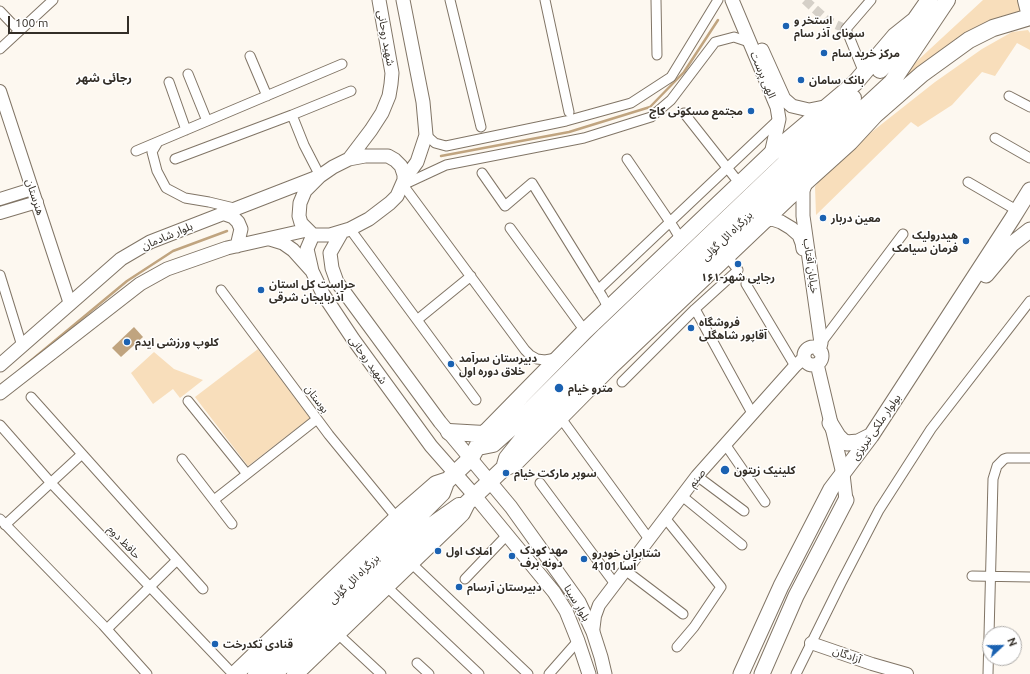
<!DOCTYPE html>
<meta charset="utf-8">
<style>
body{margin:0}
#map{position:relative;width:1030px;height:674px;overflow:hidden;background:#fdf8f0;font-family:Ubuntu,sans-serif}
canvas{display:block}
.north{position:absolute;left:982px;top:626px;width:40px;height:40px;box-sizing:border-box;background:#fff;border:1px solid #adaba9;border-radius:50%;rotate:68deg;font-size:11px;font-weight:700;line-height:16px;text-align:center;color:#332e27}
.north::after{content:'';display:block;margin:auto;width:14px;height:18px;background:#1b62b2;clip-path:polygon(50% 0,100% 100%,50% 72%,0 100%)}
.scale{position:absolute;left:8px;top:16px;width:121px;height:18px;box-sizing:border-box;border:2px solid #332e27;border-top:0;padding-left:5px;font-size:12px;line-height:14px;white-space:nowrap;color:#332e27;-webkit-text-stroke:3px #fff;paint-order:stroke}
</style>
<div id="map">
<canvas width="1030" height="674"></canvas>
<div class="north">N</div>
<div class="scale">100 m</div>
</div>
<script>
const context = document.querySelector('canvas').getContext('2d');
context.lineJoin = 'round';
function fillPath(path, color) { context.fillStyle = color; context.fill(path, 'evenodd'); }
const shape = rows => new Path2D(rows.map(r => 'M' + r).join(''));
function strokePath(path, color, width, dash) { context.strokeStyle = color; context.lineWidth = width; context.lineCap = dash ? 'butt' : 'round'; context.setLineDash(dash || []); context.stroke(path); }
function write(font, color, halo, rows, align = 'center') {
  context.font = font + ' Ubuntu,"Noto Sans Arabic",sans-serif'; context.lineWidth = 3; context.setLineDash([]); context.textBaseline = 'middle'; context.strokeStyle = halo; context.fillStyle = color; for (const [text, x, y, turn = 0] of rows) {
    context.save(); context.translate(x, y); context.rotate((+turn || 0) * Math.PI / 180); context.textAlign = isNaN(turn) ? turn : align; if (halo) context.strokeText(text, 0, 0); context.fillText(text, 0, 0); context.restore();
  }
}
const green = shape([
 [983,0,1021,0,1026,12,907,81,903,74],
 [1028,30,1030,33,1030,50,1017,43,995,76,982,72,952,105,918,127,911,122,816,215,815,187,818,182,859,142,935,82,982,49,1012,32],
 [258,349,310,418,248,466,195,397],
 [154,352,174,369,203,380,180,398,173,389,153,404,131,373]
]);
const water = shape([
 [134,327,143,337,121,357,112,348]
]);
const stream = shape([
 [441,156,569,132,650,107,684,72,718,20],
 [22,368,127,281,173,251,227,231]
]);
const minorTunnel = shape([
 [805,0,828,21,846,29]
]);
const minor = shape([
 [450,0,481,127],
 [545,0,569,112],
 [656,0,657,55],
 [0,11,19,31],
 [0,49,53,0],
 [250,56,267,96],
 [864,73,846,29,871,0],
 [188,74,207,121],
 [169,82,186,130],
 [1009,96,1030,107],
 [684,113,740,184],
 [292,115,304,145,320,176],
 [426,135,435,143,446,146,566,121,631,103,671,77,718,0],
 [995,138,1030,158],
 [158,142,152,152,157,171,166,188,185,198,209,202,234,208],
 [136,151,342,64],
 [175,159,292,115,351,91],
 [627,159,674,228,681,240],
 [482,173,505,206,532,183,602,296,609,309],
 [968,182,1018,211],
 [510,228,585,331],
 [350,229,476,400],
 [0,275,22,346],
 [746,284,795,366],
 [221,290,329,435,397,518],
 [598,290,779,119],
 [695,309,752,413],
 [417,320,471,276],
 [821,343,903,234],
 [556,358,545,360,537,359,530,355,525,350,403,185,446,165,584,138,651,117,671,100,715,42,734,37,749,42],
 [622,382,695,309,738,270,727,256],
 [31,397,203,589],
 [188,401,247,474],
 [560,417,649,539],
 [0,425,51,483,233,674],
 [725,444,765,502],
 [182,459,232,524],
 [697,476,744,511],
 [540,483,615,584],
 [682,496,742,545],
 [214,500,317,419],
 [665,518,721,587,694,627,677,647],
 [0,519,103,625,147,674],
 [5,525,82,454],
 [410,562,528,674],
 [625,570,683,614],
 [972,576,1030,577],
 [465,579,507,535],
 [386,586,479,674],
 [107,629,177,560],
 [338,634,381,674],
 [417,663,429,674],
 [549,674,578,641],
 [796,674,841,583,879,510,931,429,1030,301],
 [988,674,993,479,997,466,1004,459,1007,458,1030,458]
]);
const tertiary = shape([
 [0,91,70,304],
 [0,199,32,189],
 [0,213,37,202],
 [593,632,595,616,599,605,697,476,795,366,804,358],
 [811,643,872,664,907,674]
]);
const secondary = shape([
 [403,0,423,102,426,135,417,162,404,180],
 [732,0,777,107,779,119,771,154],
 [762,50,784,99,792,106,809,110,829,106],
 [365,156,388,156,395,160,401,166,404,175,404,180,397,196,390,203,369,219,350,229,330,235,313,235,301,223,299,216,300,203,305,191,320,176,333,167,349,159,365,156],
 [349,159,371,130,382,113,389,96,391,84,392,73,379,0],
 [806,182,803,191,803,216,821,343,819,351],
 [222,213,233,217,238,222,241,229,237,246],
 [764,221,772,219,781,222,791,228,799,235,802,243,803,249],
 [342,232,330,253,332,268,337,282,440,422,511,507,579,602,593,632,601,657,605,674],
 [313,235,307,249,310,262,312,271,323,294,353,339,431,446,475,496,554,592,566,611,578,641,589,674],
 [270,239,283,243,293,250,311,270],
 '804 356a9 9 0 1 1 18 0a9 9 0 1 1-18 0Z',
 [817,364,843,474,846,500],
 [0,365,121,259,150,242,320,176],
 [0,393,140,284,167,269,227,248,307,230]
]);
const primary = shape([
 [986,275,1012,244,1030,230],
 [830,423,838,436,843,441,847,443,858,442,870,436],
 [741,674,781,586,831,489,871,436,1012,219,1030,190],
 [762,674,796,596,846,500]
]);
const trunk = shape([
 [1026,0,1030,16],
 [880,70,905,43,915,20,929,0],
 [449,432,484,434],
 [478,447,493,444,521,419,605,335,853,98],
 [505,465,507,458,527,433,606,351,783,183,892,82,947,0],
 [235,674,397,518,436,484,448,480,471,458,484,434,585,331,771,154,855,83,895,36,915,20],
 [256,674,416,519,442,493,445,485],
 [274,674,425,530,459,506],
 [295,674,455,520,462,513,467,503,504,468,514,464,608,369,789,197,850,142,875,115,922,74,969,40,993,28,1030,17]
]);
const markers = [
 [786,26,4,"#1b62b2"],
 [824,53,4,"#1b62b2"],
 [801,80,4,"#1b62b2"],
 [751,111,4,"#1b62b2"],
 [823,218,4,"#1b62b2"],
 [966,241,4,"#1b62b2"],
 [738,264,4,"#1b62b2"],
 [261,290,4,"#1b62b2"],
 [691,328,4,"#1b62b2"],
 [127,342,4,"#1b62b2"],
 [451,364,4,"#1b62b2"],
 [559,388,5,"#1b62b2"],
 [725,470,5,"#1b62b2"],
 [506,473,4,"#1b62b2"],
 [438,551,4,"#1b62b2"],
 [512,556,4,"#1b62b2"],
 [584,559,4,"#1b62b2"],
 [459,587,4,"#1b62b2"],
 [215,644,4,"#1b62b2"]
];
const poiNames = [
 ["استخر و",794,20],
 ["سونای آذر سام",794,33],
 ["مرکز خرید سام",832,53],
 ["بانک سامان",809,80],
 ["مجتمع مسکونى کاج",743,111,"right"],
 ["معین دربار",831,218],
 ["هیدرولیک",958,235,"right"],
 ["فرمان سیامک",958,248,"right"],
 ["۱۶۱-رجایی شهر",738,277,"center"],
 ["حراست کل استان",269,284],
 ["آذربایجان شرقی",269,297],
 ["فروشگاه",699,322],
 ["آقاپور شاهگلی",699,335],
 ["کلوپ ورزشی ایدم",135,342],
 ["دبیرستان سرآمد",459,358],
 ["خلاق دوره اول",459,371],
 ["مترو خیام",568,388],
 ["کلینیک زیتون",734,470],
 ["سوپر مارکت خیام",514,473],
 ["مهد کودک",520,550],
 ["دونه برف",520,563],
 ["املاک اول",446,551],
 ["شتابران خودرو",592,553],
 ["4101 آسا",592,566],
 ["دبیرستان آرسام",467,587],
 ["قنادی تکدرخت",223,644]
];
const streetNames = [
 ["شهید روحانی",386,38,80],
 ["الهی پرست",763,75,67],
 ["هنرستان",35,197,72],
 ["بلوار شادمان",167,236,-23],
 ["بزرگراه ائل گؤلی",727,236,-44],
 ["خیابان آفتاب",811,266,82],
 ["شهید روحانی",368,360,54],
 ["بوستان",317,399,53],
 ["بولوار ملکی تبریزی",876,427,-55],
 ["صنم",697,478,-51],
 ["حافظ دوم",124,542,46],
 ["بزرگراه ائل گؤلی",354,579,-44],
 ["بلوار سینا",577,603,59],
 ["آزادگان",847,655,20]
];
const neighbourhoodNames = [
 ["رجائی شهر",104,78]
];
fillPath(green, '#f8debb');
fillPath(water, '#c0a47f');
strokePath(stream, '#c0a47f', 2.5);
strokePath(minorTunnel, '#d5d0c8', 9, [9, 4.5]);
strokePath(minor, '#817566', 11);
strokePath(tertiary, '#817566', 14);
strokePath(secondary, '#817566', 15);
strokePath(primary, '#817566', 17);
strokePath(trunk, '#817566', 18);
strokePath(minor, '#fff', 9);
strokePath(tertiary, '#fff', 12);
strokePath(secondary, '#fff', 13);
strokePath(primary, '#fff', 15);
strokePath(trunk, '#fff', 16);
for (const [x, y, r, color] of markers) { const dot = new Path2D(); dot.arc(x, y, r, 0, 2 * Math.PI); context.fillStyle = color; context.fill(dot); strokePath(dot, '#fff', 1.5); }
write('bold 11px', '#332e27', '#fff', poiNames, 'left');
write('11px', '#332e27', '#fff', streetNames);
write('bold 12px', '#332e27', '#fff', neighbourhoodNames);
</script>
